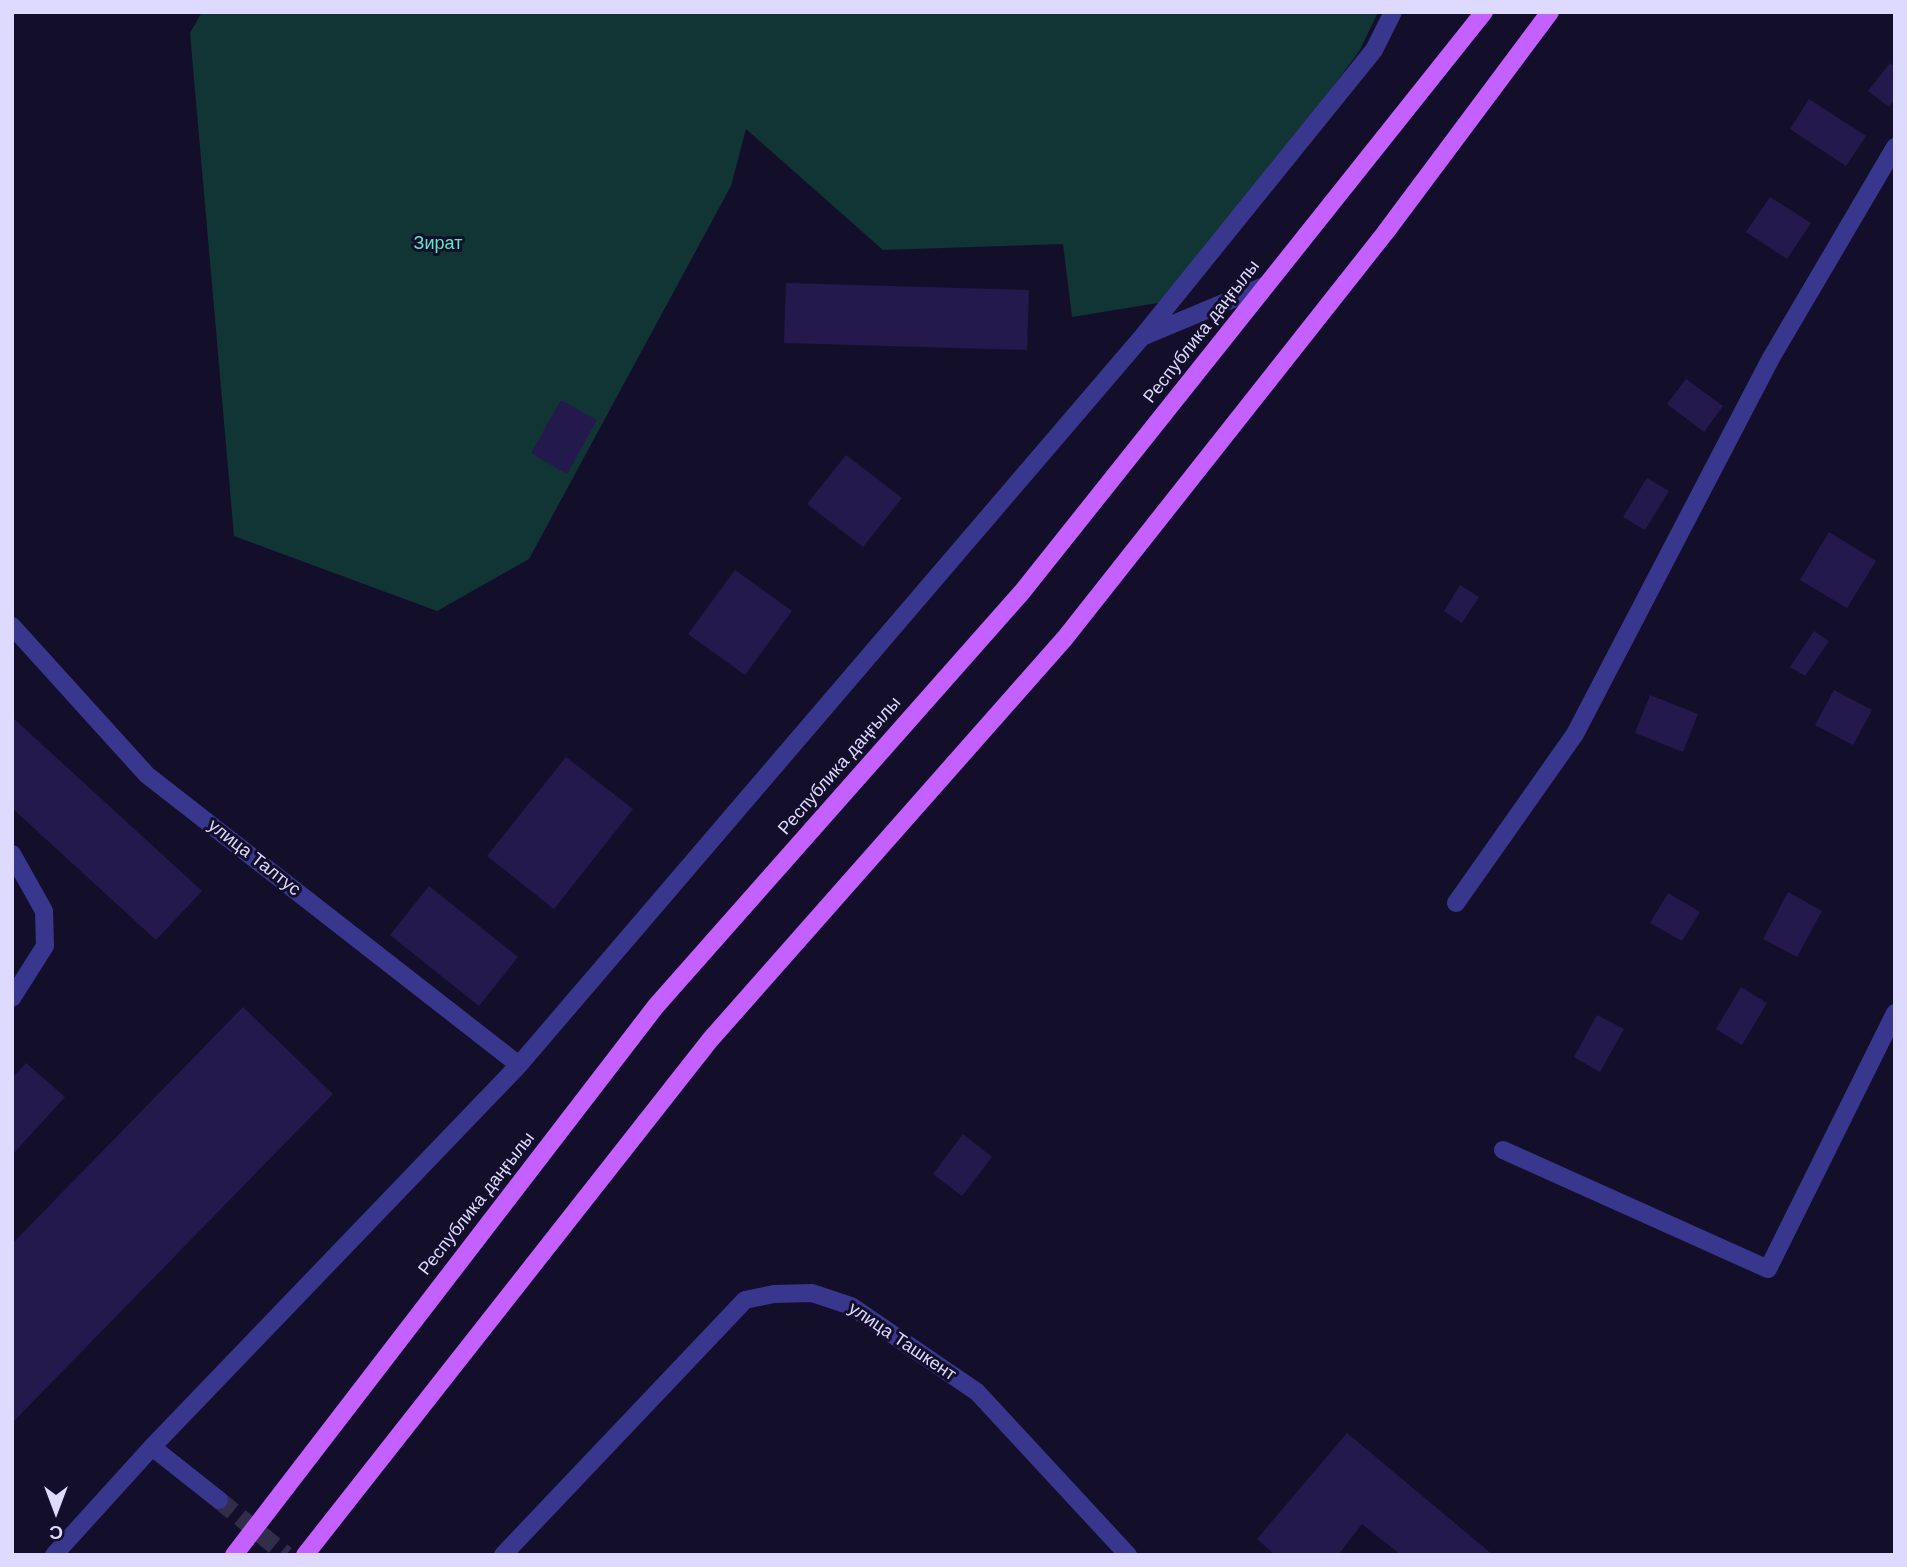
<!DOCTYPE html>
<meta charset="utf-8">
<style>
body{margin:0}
#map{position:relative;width:1907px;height:1567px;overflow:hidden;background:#130f2b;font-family:Helvetica,sans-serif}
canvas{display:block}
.frame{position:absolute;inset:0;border:14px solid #ddd9ff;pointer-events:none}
.north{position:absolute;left:21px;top:1476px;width:70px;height:70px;-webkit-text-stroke:5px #130f2b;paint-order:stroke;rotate:180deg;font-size:19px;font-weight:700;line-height:28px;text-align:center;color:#ddd9ff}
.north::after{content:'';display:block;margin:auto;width:24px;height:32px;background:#ddd9ff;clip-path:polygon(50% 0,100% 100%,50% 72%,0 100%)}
</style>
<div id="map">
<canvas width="1907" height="1567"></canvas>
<div class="frame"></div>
<div class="north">С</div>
</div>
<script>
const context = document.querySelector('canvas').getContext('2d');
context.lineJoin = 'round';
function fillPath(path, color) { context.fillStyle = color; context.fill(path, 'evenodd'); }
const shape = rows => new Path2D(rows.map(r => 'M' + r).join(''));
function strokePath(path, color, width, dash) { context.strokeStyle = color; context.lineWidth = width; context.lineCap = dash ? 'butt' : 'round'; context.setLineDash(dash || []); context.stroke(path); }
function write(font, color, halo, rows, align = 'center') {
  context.font = font + ' Helvetica,sans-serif'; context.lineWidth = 6; context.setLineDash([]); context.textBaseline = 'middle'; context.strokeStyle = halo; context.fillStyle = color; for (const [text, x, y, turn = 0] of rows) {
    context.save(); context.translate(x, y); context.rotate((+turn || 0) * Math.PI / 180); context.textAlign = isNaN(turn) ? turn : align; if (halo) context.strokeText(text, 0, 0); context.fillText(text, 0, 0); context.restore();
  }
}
const green = shape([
 [202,12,1378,12,1360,50,1176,300,1072,317,1063,244,883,250,746,129,731,186,529,559,437,611,234,536,190,33]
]);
const building = shape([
 [1890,63,1895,67,1895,99,1889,107,1868,91],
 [1809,99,1866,136,1846,166,1790,129],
 [1770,197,1811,223,1787,259,1746,232],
 [786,283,1029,290,1027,350,784,343],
 [1686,379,1723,406,1704,432,1667,404],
 [561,400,597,420,567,474,531,453],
 [846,455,902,498,863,547,807,504],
 [1647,478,1669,491,1645,530,1623,517],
 [1829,532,1876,561,1847,608,1800,580],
 [735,570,792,611,745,675,688,634],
 [1460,585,1479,597,1462,623,1444,611],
 [1814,631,1829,641,1805,676,1790,667],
 [1834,690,1872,710,1853,745,1815,725],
 [1650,695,1698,714,1683,752,1635,733],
 [12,717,202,891,156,940,12,808],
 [566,757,633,809,554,909,487,856],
 [429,886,518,957,479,1006,390,935],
 [1788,892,1822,911,1797,957,1763,939],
 [1668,893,1700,912,1682,941,1650,923],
 [1741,987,1767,1003,1742,1045,1716,1029],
 [243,1007,333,1094,12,1423,12,1244],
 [1597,1015,1624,1029,1600,1072,1574,1057],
 [26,1063,65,1097,12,1155,12,1078],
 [963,1134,992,1157,962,1196,933,1174],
 [1347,1433,1493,1555,1401,1555,1362,1524,1338,1555,1275,1555,1257,1539]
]);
const minorTunnel = shape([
 [219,1500,286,1555]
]);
const minor = shape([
 [1143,336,1374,50,1393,12],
 [12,626,147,775,519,1065],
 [12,854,44,911,45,946,12,998],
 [1456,903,1575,734,1771,358,1895,147],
 [1503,1150,1768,1269,1895,1013],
 [152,1447,219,1500],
 [54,1555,152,1447,519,1065,1142,337,1264,286],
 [503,1555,745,1300,774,1294,812,1293,851,1306,977,1392,1128,1555]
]);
const major = shape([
 [234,1555,656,1006,1022,592,1484,12],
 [305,1555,710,1040,1065,638,1385,233,1550,12]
]);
const parkNames = [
 ["Зират",438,244]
];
const streetNames = [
 ["Республика даңғылы",1202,332,-52],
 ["Республика даңғылы",840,766,-49],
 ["улица Талтус",254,858,38],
 ["Республика даңғылы",477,1204,-52],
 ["улица Ташкент",902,1342,34]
];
fillPath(green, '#113534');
fillPath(building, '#24194d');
strokePath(minorTunnel, '#312d4b', 18, [18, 9]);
strokePath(minor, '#39368d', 18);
strokePath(major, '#c360ff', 18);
write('18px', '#5be9c5', '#130f2b', parkNames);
write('18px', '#ddd9ff', '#130f2b', streetNames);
</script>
